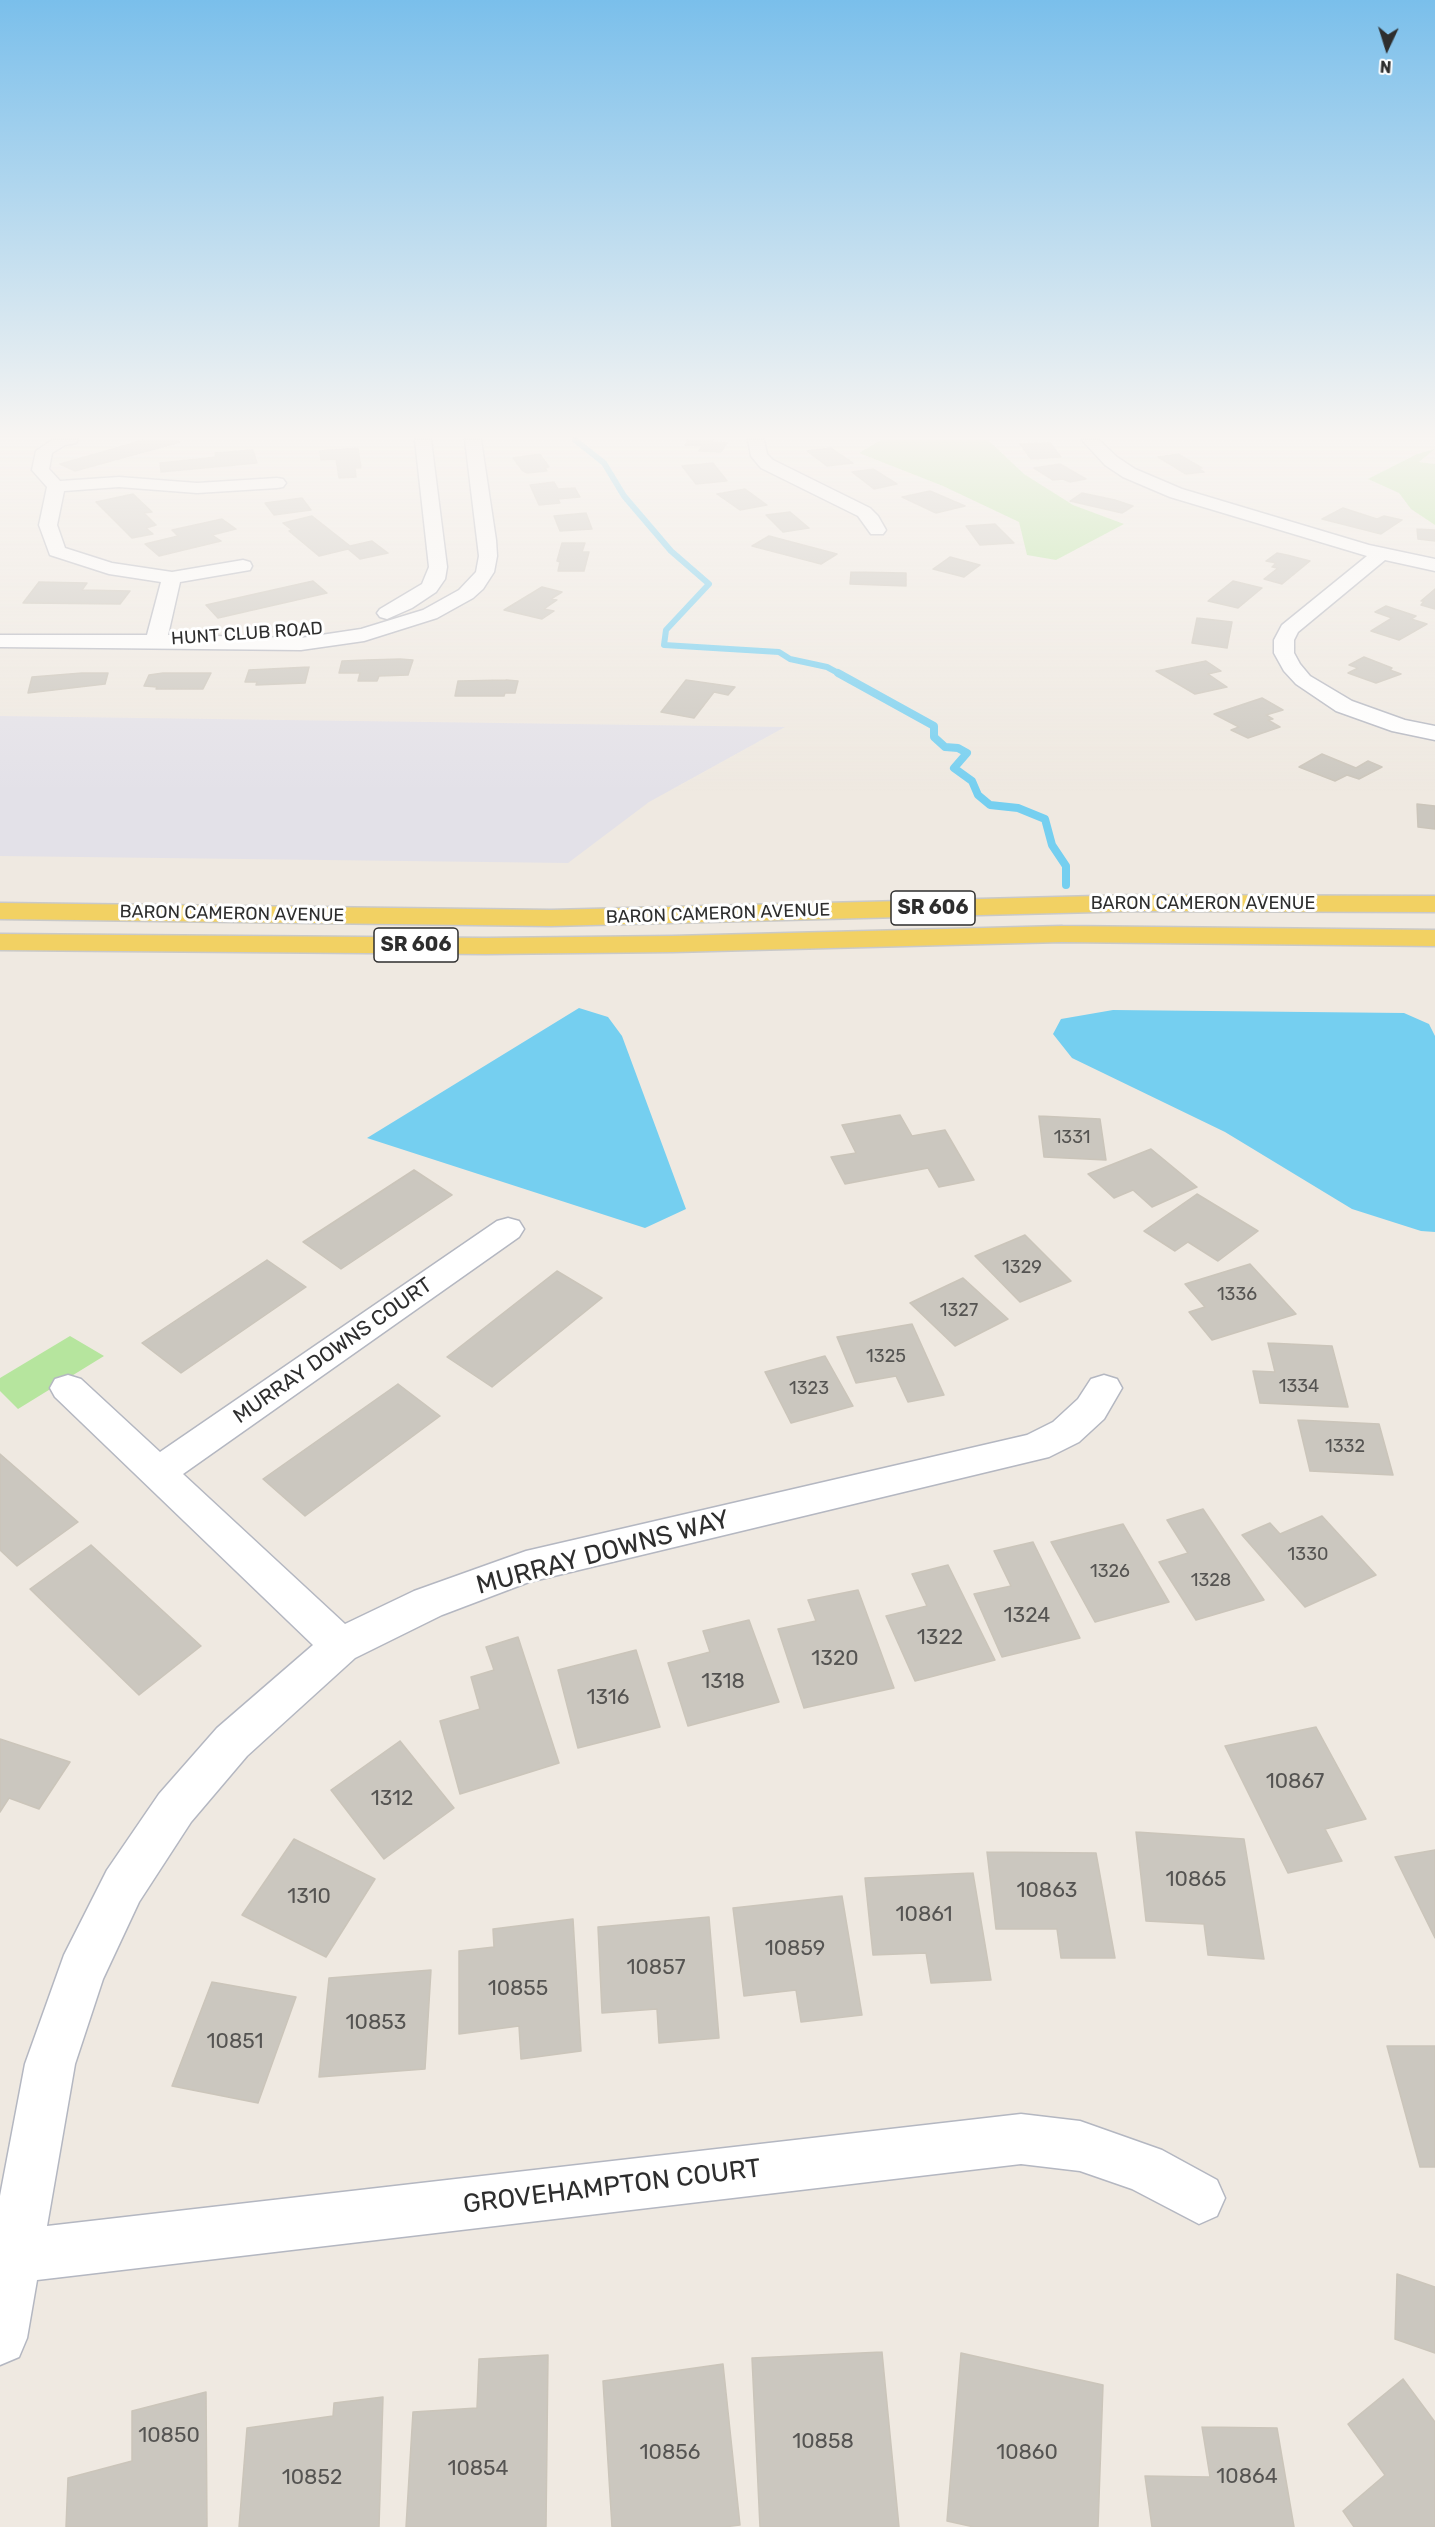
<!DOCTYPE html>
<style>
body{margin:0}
#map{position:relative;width:1435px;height:2527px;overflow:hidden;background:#efe9e1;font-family:Rubik,sans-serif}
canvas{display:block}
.north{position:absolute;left:1357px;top:18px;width:60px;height:60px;-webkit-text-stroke:4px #fff;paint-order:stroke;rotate:184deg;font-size:16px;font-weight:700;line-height:24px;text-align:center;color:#2e2e2e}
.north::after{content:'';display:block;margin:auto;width:21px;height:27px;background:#2e2e2e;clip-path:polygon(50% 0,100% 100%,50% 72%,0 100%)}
</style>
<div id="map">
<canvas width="1435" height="2527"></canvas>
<div class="north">N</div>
</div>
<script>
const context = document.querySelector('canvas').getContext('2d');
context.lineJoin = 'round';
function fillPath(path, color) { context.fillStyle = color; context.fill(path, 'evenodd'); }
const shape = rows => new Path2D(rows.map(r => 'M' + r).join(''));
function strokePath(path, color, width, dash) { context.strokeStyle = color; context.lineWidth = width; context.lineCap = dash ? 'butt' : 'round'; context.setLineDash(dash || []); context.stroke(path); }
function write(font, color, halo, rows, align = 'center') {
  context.font = font + ' Rubik,sans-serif'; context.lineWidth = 6; context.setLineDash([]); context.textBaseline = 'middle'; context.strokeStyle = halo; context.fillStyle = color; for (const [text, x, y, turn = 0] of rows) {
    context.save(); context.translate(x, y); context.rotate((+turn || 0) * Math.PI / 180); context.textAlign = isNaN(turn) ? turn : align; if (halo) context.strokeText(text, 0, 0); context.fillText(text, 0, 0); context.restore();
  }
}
const industrial = shape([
 [0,716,785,727,649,802,568,863,0,856]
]);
const green = shape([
 [881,440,988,440,1024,474,1073,505,1124,524,1056,560,1027,555,1019,522,943,486,859,453],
 [1435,449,1419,462,1435,464,1435,525,1411,509,1399,493,1368,479,1417,454],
 [70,1336,104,1356,18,1409,0,1391,0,1378]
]);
const water = shape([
 [579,1008,608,1017,622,1036,686,1209,645,1228,367,1138],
 [1113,1010,1404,1013,1429,1024,1435,1036,1435,1232,1421,1231,1352,1209,1225,1132,1072,1058,1053,1034,1061,1019]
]);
const streamFar1 = shape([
 [575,440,604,463,624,496,671,551,709,584,666,630,664,645,779,652,790,659,827,667,840,674]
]);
const stream = shape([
 [838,673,934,726,934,737,945,747,958,748,967,753,954,768,972,781,978,795,990,805,1018,808,1045,819,1052,845,1066,866,1066,885]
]);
const building = shape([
 [144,440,174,440,180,442,75,471,60,464,144,440],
 [688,440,713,440,712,442,727,443,721,452,699,451,702,446,685,445,688,440],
 [1050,443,1061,457,1031,459,1020,444,1050,443],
 [358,448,361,468,355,468,356,477,339,478,336,459,321,460,320,451,358,448],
 [831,448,853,463,827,466,807,451,831,448],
 [253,450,257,463,161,472,160,463,216,457,215,453,253,450],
 [540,454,549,467,545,468,547,471,527,473,522,470,513,458,540,454],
 [1178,454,1202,468,1198,468,1204,472,1186,474,1158,457,1178,454],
 [713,463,727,481,696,484,682,466,713,463],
 [1060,464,1086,479,1070,482,1063,479,1053,480,1034,468,1060,464],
 [873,469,897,484,874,489,852,472,873,469],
 [554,482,558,489,575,488,580,497,558,499,560,503,539,505,530,485,554,482],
 [745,489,767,505,740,510,717,494,745,489],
 [930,491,965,506,936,513,902,497,930,491],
 [1082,493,1115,500,1133,506,1122,513,1070,501,1082,493],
 [133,494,152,512,144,513,156,525,146,528,153,534,132,538,96,502,133,494],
 [302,498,311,510,274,515,265,503,302,498],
 [1343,508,1377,519,1384,516,1402,520,1381,534,1322,519,1343,508],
 [790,512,809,528,783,532,766,515,790,512],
 [586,513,592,529,560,531,554,516,586,513],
 [312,516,350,546,372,541,388,553,360,559,348,549,319,556,289,531,292,530,283,523,312,516],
 [222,519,236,529,212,535,221,541,159,556,145,544,178,536,172,530,222,519],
 [995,524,1014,543,980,545,966,526,995,524],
 [1417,529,1435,530,1435,541,1418,539,1417,529],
 [769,536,837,554,821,564,752,546,769,536],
 [562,543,585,543,582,552,589,552,584,571,558,571,560,562,557,561,562,543],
 [1277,553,1287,555,1310,561,1282,584,1264,579,1278,568,1272,567,1276,563,1266,561,1277,553],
 [950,557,980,565,964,577,933,569,950,557],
 [851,572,906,573,906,586,850,584,851,572],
 [313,581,327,593,218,618,206,605,313,581],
 [1233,581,1262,588,1238,608,1208,601,1233,581],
 [39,582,87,583,82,590,130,591,120,604,23,603,39,582],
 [542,587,562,592,551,599,557,600,544,609,554,611,542,619,504,610,542,587],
 [1435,589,1435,609,1421,605,1424,601,1421,601,1435,589],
 [1386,606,1416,616,1411,619,1427,624,1399,640,1371,631,1392,618,1375,612,1386,606],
 [1197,618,1232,622,1227,648,1192,643,1197,618],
 [1364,657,1392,668,1390,670,1401,674,1376,683,1348,673,1358,668,1349,665,1364,657],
 [366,660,400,659,413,660,408,675,379,676,377,681,358,681,360,673,339,673,342,661,366,660],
 [1206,661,1221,671,1208,674,1227,687,1195,694,1156,671,1206,661],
 [309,667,305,683,256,685,257,682,245,682,249,670,309,667],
 [82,673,108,673,105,684,28,693,32,677,82,673],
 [163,673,211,673,203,689,156,689,157,687,144,686,149,675,163,673],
 [506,680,518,681,515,693,505,693,504,696,455,696,458,681,506,680],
 [686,680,735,687,728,695,714,692,694,718,661,712,686,680],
 [1262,698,1283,710,1266,715,1273,719,1268,720,1280,727,1248,738,1231,730,1239,727,1214,714,1262,698],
 [1322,754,1356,768,1368,761,1382,767,1359,779,1347,775,1335,781,1299,767,1322,754],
 [1417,804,1435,806,1435,829,1418,827,1417,804],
 [900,1115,912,1136,945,1130,974,1180,939,1187,928,1168,845,1184,831,1157,856,1153,842,1125,900,1115],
 [1039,1116,1100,1119,1106,1160,1044,1157,1039,1116],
 [1151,1149,1197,1187,1152,1207,1133,1190,1114,1198,1088,1174,1151,1149],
 [414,1170,452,1195,341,1269,303,1242,414,1170],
 [1197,1194,1258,1231,1218,1261,1188,1242,1175,1251,1144,1231,1197,1194],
 [1025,1235,1071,1281,1020,1302,975,1256,1025,1235],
 [267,1260,306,1287,181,1373,142,1343,267,1260],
 [1250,1264,1296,1314,1212,1340,1189,1312,1205,1307,1185,1284,1250,1264],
 [557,1271,602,1298,492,1387,447,1357,557,1271],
 [963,1278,1008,1319,955,1346,910,1303,963,1278],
 [912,1324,944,1395,908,1402,896,1376,856,1383,837,1337,912,1324],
 [1268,1343,1332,1346,1348,1407,1260,1403,1253,1371,1275,1372,1268,1343],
 [825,1356,853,1406,791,1423,765,1372,825,1356],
 [398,1384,440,1416,305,1516,263,1479,398,1384],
 [1298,1420,1379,1424,1393,1475,1310,1471,1298,1420],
 [0,1454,78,1522,17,1566,0,1550,0,1454],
 [1203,1509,1264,1600,1196,1620,1159,1562,1188,1553,1167,1520,1203,1509],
 [1322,1516,1376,1575,1305,1607,1242,1535,1270,1523,1280,1534,1322,1516],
 [1123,1524,1169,1602,1095,1622,1051,1542,1123,1524],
 [1033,1542,1080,1638,1002,1657,974,1594,1011,1586,994,1551,1033,1542],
 [91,1545,201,1646,139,1695,30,1589,91,1545],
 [948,1565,995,1660,915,1681,886,1616,927,1606,912,1574,948,1565],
 [858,1590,894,1688,804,1708,778,1629,816,1621,808,1600,858,1590],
 [749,1620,779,1702,688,1726,668,1663,710,1652,703,1631,749,1620],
 [518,1637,559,1763,460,1794,440,1721,480,1709,471,1677,494,1670,486,1647,518,1637],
 [636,1650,660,1727,578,1748,558,1670,636,1650],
 [1316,1727,1366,1819,1325,1829,1342,1861,1288,1873,1225,1746,1316,1727],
 [0,1739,70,1762,39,1809,9,1798,0,1812,0,1739],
 [400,1741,454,1808,384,1859,331,1790,400,1741],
 [1136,1832,1244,1839,1264,1959,1208,1955,1204,1924,1146,1921,1136,1832],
 [294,1839,375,1879,326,1957,242,1915,294,1839],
 [1435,1850,1435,1938,1395,1857,1435,1850],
 [987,1852,1096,1853,1115,1958,1061,1958,1057,1929,996,1929,987,1852],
 [973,1873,991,1980,931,1983,926,1953,873,1955,865,1878,973,1873],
 [842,1896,862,2015,801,2022,796,1990,744,1996,733,1908,842,1896],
 [709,1917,719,2038,659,2043,657,2009,602,2013,598,1927,709,1917],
 [573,1919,581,2051,521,2059,519,2026,459,2034,459,1951,494,1947,493,1929,573,1919],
 [431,1970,425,2069,319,2077,329,1978,431,1970],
 [212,1982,296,1997,258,2103,172,2086,212,1982],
 [1387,2046,1435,2046,1435,2167,1420,2167,1387,2046],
 [1397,2274,1435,2287,1435,2353,1395,2339,1397,2274],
 [882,2352,899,2527,760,2527,752,2358,882,2352],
 [961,2353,1103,2385,1098,2527,974,2527,947,2521,961,2353],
 [548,2355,546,2527,406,2527,413,2412,477,2408,479,2359,548,2355],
 [723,2364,740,2525,724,2527,612,2527,603,2381,723,2364],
 [1403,2379,1435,2422,1435,2527,1354,2527,1343,2511,1385,2475,1348,2424,1403,2379],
 [206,2392,207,2527,66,2527,68,2478,132,2461,132,2411,206,2392],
 [383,2397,379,2527,239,2527,247,2428,333,2416,334,2403,383,2397],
 [1202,2427,1277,2428,1294,2527,1152,2527,1145,2476,1210,2477,1202,2427]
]);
const street = shape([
 [52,440,78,440,76,443,65,445,52,453,49,469,60,481,119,477,197,483,277,478,283,479,286,483,283,487,277,488,197,493,119,487,64,491,57,525,65,548,112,563,172,572,243,560,250,562,252,566,250,570,180,582,168,635,301,638,361,629,423,610,459,590,476,572,479,556,465,440,481,440,496,540,497,556,494,572,483,589,473,598,437,618,364,641,301,650,0,647,0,635,147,635,161,582,109,574,50,555,39,525,47,487,32,470,36,451,52,440],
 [415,440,431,440,447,567,445,579,436,592,412,608,387,619,380,617,377,613,380,609,422,584,429,567,415,440],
 [748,440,764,440,767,454,773,460,870,508,878,516,886,530,883,534,871,534,858,516,761,468,751,456,748,440],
 [1082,440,1099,440,1117,457,1135,469,1182,489,1369,545,1435,559,1435,571,1385,560,1298,632,1294,640,1294,653,1300,664,1310,676,1352,701,1405,720,1435,726,1435,740,1392,731,1336,711,1296,684,1284,671,1274,653,1274,640,1282,625,1367,556,1170,497,1123,477,1105,465,1082,440],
 [508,1218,519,1221,524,1229,519,1237,183,1474,345,1624,414,1591,526,1551,1027,1435,1053,1422,1078,1399,1091,1379,1104,1375,1117,1379,1122,1388,1104,1419,1079,1442,1049,1457,529,1582,442,1615,355,1658,247,1756,191,1822,139,1902,103,1979,75,2064,47,2226,1021,2114,1080,2121,1162,2150,1217,2180,1225,2198,1217,2216,1199,2224,1132,2189,1080,2171,1021,2164,37,2280,27,2338,19,2357,0,2365,0,2196,25,2064,64,1955,107,1870,159,1794,217,1728,313,1645,55,1397,50,1388,55,1379,68,1375,81,1379,160,1452,497,1221,508,1218]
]);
const primary = shape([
 [1136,895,1435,896,1435,912,1136,911,551,926,0,919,0,903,551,910,1136,895],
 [1062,926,1435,930,1435,946,1062,942,673,952,486,954,0,950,0,934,486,938,673,936,1062,926]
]);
const farStreetnames = [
 ["HUNT CLUB ROAD",247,634,-4],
 ["BARON CAMERON AVENUE",1203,904],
 ["BARON CAMERON AVENUE",232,914,1],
 ["BARON CAMERON AVENUE",718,914,-2]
];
const numberNames = [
 ["1331",1072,1138],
 ["1329",1022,1268],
 ["1336",1237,1295],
 ["1327",959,1311],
 ["1325",886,1357],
 ["1334",1299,1387],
 ["1323",809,1389],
 ["1332",1345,1447],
 ["1330",1308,1555],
 ["1326",1110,1572],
 ["1328",1211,1581]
];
const shields = [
 [933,908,84],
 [416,945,84]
];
const shieldNames = [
 ["SR 606",933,908],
 ["SR 606",416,945]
];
const streetNames = [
 ["MURRAY DOWNS COURT",333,1351,-35]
];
const nearNumbernames = [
 ["1324",1027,1616],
 ["1322",940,1638],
 ["1320",835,1659],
 ["1318",723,1682],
 ["1316",608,1698],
 ["10867",1295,1782],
 ["1312",392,1799],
 ["10865",1196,1880],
 ["10863",1047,1891],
 ["1310",309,1897],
 ["10861",924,1915],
 ["10859",795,1949],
 ["10857",656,1968],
 ["10855",518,1989],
 ["10853",376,2023],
 ["10851",235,2042],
 ["10850",169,2436],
 ["10858",823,2442],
 ["10856",670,2453],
 ["10860",1027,2453],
 ["10854",478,2469],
 ["10864",1247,2477],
 ["10852",312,2478]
];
const nearStreetnames = [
 ["MURRAY DOWNS WAY",603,1553,-15],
 ["GROVEHAMPTON COURT",612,2187,-7]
];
fillPath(industrial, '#e3e1e8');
fillPath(green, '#b6e59e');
fillPath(water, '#75cff0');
strokePath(streamFar1, '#75cff0', 6);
strokePath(stream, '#75cff0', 8);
fillPath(building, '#cbc7bf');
strokePath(building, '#cbc5ba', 1.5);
strokePath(street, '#b4b7c1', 3);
strokePath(primary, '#c9c9c9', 3);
fillPath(street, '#fff');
fillPath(primary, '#f2d163');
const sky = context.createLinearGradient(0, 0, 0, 793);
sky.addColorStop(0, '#7abfeb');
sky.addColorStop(0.55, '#f8f5f2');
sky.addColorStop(1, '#f8f5f200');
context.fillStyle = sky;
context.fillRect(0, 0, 1435, 793);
write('18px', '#2e2e2e', '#fff', farStreetnames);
write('18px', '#555452', null, numberNames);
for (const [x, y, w] of shields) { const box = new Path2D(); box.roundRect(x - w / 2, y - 17, w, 34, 4.5); context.fillStyle = '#fff'; context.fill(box); strokePath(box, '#2e2e2e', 1.5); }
write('bold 20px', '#2e2e2e', null, shieldNames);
write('21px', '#2e2e2e', '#fff', streetNames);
write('21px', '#555452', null, nearNumbernames);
write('26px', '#2e2e2e', '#fff', nearStreetnames);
</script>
